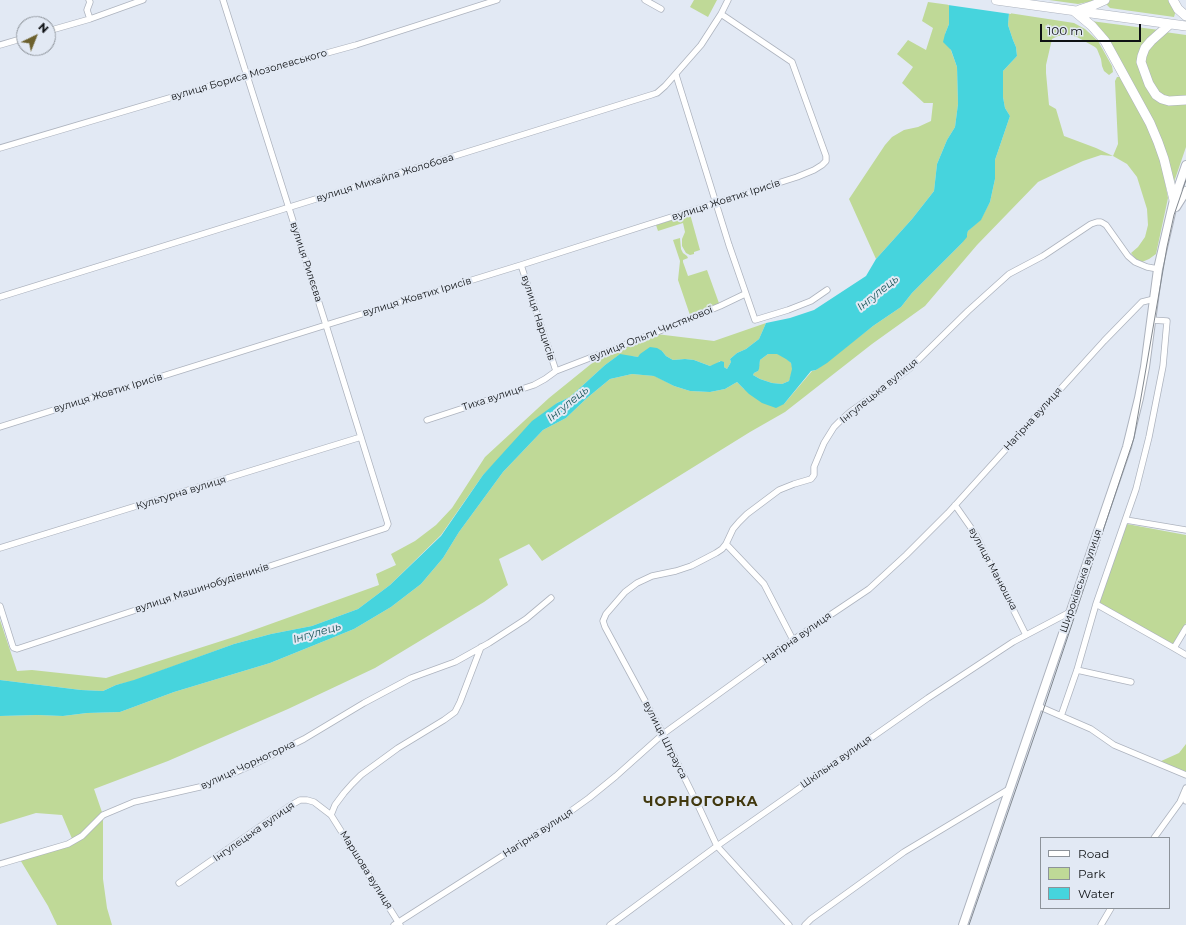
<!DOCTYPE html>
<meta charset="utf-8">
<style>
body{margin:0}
#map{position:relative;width:1186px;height:925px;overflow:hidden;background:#e2e9f4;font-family:Montserrat,sans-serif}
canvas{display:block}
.legend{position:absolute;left:1040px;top:837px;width:130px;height:72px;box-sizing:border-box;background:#e2e9f4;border:1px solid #8d939a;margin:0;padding:5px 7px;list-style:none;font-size:12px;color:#0e1114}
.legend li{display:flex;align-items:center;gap:8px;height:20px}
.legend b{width:20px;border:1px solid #8d939a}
.north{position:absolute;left:16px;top:16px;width:40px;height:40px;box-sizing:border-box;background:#e2e9f4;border:1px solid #8d939a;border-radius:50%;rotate:43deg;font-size:11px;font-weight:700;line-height:16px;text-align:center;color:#0e1114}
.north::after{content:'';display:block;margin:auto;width:14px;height:18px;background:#6c602d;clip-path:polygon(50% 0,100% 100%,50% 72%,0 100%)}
.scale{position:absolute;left:1040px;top:24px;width:101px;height:18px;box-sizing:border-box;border:2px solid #0e1114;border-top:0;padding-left:5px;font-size:12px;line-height:14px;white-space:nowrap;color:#0e1114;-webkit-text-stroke:3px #e2e9f4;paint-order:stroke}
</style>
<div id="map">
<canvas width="1186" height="925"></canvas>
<ul class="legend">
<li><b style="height:5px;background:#fff"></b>Road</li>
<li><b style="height:11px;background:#bfd997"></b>Park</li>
<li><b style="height:11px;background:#46d4dd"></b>Water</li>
</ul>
<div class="north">N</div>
<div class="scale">100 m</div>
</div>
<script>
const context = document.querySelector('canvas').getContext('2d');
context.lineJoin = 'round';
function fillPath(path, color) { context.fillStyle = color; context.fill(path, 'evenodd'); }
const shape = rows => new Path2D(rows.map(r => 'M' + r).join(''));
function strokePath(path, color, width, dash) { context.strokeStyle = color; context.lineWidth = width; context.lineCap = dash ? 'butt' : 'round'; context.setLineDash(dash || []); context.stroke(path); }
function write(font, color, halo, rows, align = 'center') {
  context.font = font + ' Montserrat,sans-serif'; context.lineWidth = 4; context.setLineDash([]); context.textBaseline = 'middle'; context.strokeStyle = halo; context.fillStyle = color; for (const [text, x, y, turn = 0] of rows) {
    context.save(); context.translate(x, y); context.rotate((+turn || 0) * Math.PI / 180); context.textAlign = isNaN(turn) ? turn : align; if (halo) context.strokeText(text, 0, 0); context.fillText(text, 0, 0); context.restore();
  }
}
const green = shape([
 [694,0,717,0,708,17,690,7],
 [1049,0,1098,0,1078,4],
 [1110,0,1170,0,1176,10,1174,17,1110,8,1106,4,1108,1],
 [928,2,950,5,949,24,945,34,957,67,958,104,955,127,947,140,937,164,934,191,912,219,876,259,849,199,885,145,892,137,904,130,918,127,931,121,933,103,924,103,902,83,913,67,897,54,908,40,926,50,933,28,922,21],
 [1009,13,1074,23,1085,29,1098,41,1112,66,1113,72,1109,75,1104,71,1102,66,1101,59,1097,49,1095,47,1077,37,1070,35,1058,36,1052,39,1046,65,1046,73,1049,105,1056,109,1064,136,1096,148,1113,156,1118,144,1115,81,1117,77,1121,77,1147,123,1161,161,1168,198,1156,254,1149,259,1142,262,1136,259,1131,253,1138,247,1145,237,1148,225,1147,209,1137,177,1127,164,1113,156,1101,155,1083,161,1061,171,1038,182,977,245,925,306,872,344,785,412,750,432,542,561,529,544,499,559,508,585,484,602,375,668,288,709,168,761,94,789,103,815,103,879,107,908,112,925,57,925,48,906,19,858,73,841,62,815,36,813,0,824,0,716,37,715,63,716,87,713,120,712,174,692,270,663,354,629,391,607,421,584,443,558,459,532,503,472,543,430,566,418,587,398,610,379,632,374,655,376,674,386,690,391,710,392,725,389,737,382,744,389,784,404,812,371,816,370,873,326,901,307,912,293,962,243,968,231,981,219,990,202,995,179,995,160,1010,116,1005,108,1003,97,1002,81,1003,71,1017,56,1016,47,1013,40,1008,25],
 [1091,21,1159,30,1143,47,1150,91,1186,102,1186,147,1173,185,1166,156],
 [1165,32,1186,35,1186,98,1163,97,1152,84,1144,56,1147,50],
 [690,214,700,250,694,252,694,254,690,255,686,253,682,246,682,239,685,232,683,223,658,231,656,225],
 [680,238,681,249,683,253,687,256,688,258,683,260,683,262,688,276,707,270,720,306,691,318,678,280,680,261,673,240],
 [766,323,759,339,746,349,737,353,730,359,731,362,727,369,724,367,720,361,715,365,710,366,694,360,685,359,673,360,666,356,662,351,638,357,619,355,605,365,570,397,557,403,483,475,441,535,390,585,358,609,312,626,271,634,234,644,133,681,116,685,103,691,81,690,0,680,0,620,17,671,32,670,106,678,237,636,379,585,376,574,396,565,391,554,415,541,436,525,452,508,485,457,549,398,596,360,656,334,714,341],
 [768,354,778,354,786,358,791,363,793,369,789,381,782,384,772,383,760,379,753,375,754,373,758,371,760,360],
 [1127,524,1186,535,1186,623,1173,645,1098,603],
 [1186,744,1186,775,1159,762,1179,753]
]);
const water = shape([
 [949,0,1008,6,1009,13,1008,25,1013,40,1016,47,1017,56,1003,71,1003,97,1005,108,1010,116,995,160,995,179,990,202,981,220,968,231,967,234,967,237,962,243,912,293,901,307,873,326,827,363,816,370,811,371,784,404,776,408,762,403,749,394,737,382,725,389,710,392,690,391,674,386,654,376,632,374,610,379,587,398,566,418,543,430,503,472,459,532,443,558,421,584,391,607,354,629,270,663,174,692,120,712,87,713,63,716,37,715,0,716,0,680,81,690,103,691,116,685,134,680,234,644,271,634,312,626,358,609,390,585,441,536,483,475,532,421,557,403,570,397,605,365,620,354,638,357,640,354,650,347,657,348,662,351,666,356,673,360,685,359,694,360,710,366,721,361,724,362,724,367,727,369,731,362,730,359,737,353,746,349,759,339,766,323,790,318,814,310,866,276,876,259,912,219,934,191,937,164,947,140,955,127,958,104,957,67,951,50,943,42,945,34,949,24],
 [768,354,777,354,786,359,791,363,792,369,789,381,782,384,772,383,760,379,753,375,754,373,758,371,759,369,760,360]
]);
const pier = shape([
 [947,0,1010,0,1011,14,948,5]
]);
const street = shape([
 [89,0,90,2,87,10,90,19],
 [645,0,661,9],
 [48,31,90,19,143,0],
 [0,45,24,38],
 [676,75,729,245,755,320,788,310,811,301,827,290],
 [0,148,247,75,356,45,497,0],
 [521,265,556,371],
 [0,297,651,95,657,93,665,86,701,45,721,14,728,0],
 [427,420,534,385,545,379,556,371,652,334,720,306,745,294],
 [0,427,326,325,521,265,797,177,814,170,822,165,826,161,826,156,792,62,721,14],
 [955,505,976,535,1026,635],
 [1126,520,1186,530],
 [726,544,764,584,793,640],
 [0,548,361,437],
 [1096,604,1174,648,1186,628],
 [0,606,13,647,14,648,17,649,386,528,388,524,326,325,223,0],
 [1174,648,1186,655],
 [1077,670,1131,682],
 [1038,706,1091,729,1114,745,1186,775],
 [1061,716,1077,670,1096,604,1136,489,1149,437,1163,366,1167,321,1151,320],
 [1186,797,1186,801],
 [331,815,335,805,344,793,352,784,361,775,398,748,444,720,455,712,460,702,481,647],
 [1154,838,1180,802,1186,788],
 [0,864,68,844,82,836,103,815,134,802,204,786,252,765,304,739,364,703,411,678,455,662,489,643,526,619,551,598],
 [179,883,288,807,300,800,307,800,314,802,331,815,400,925],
 [394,925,557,821,589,798,616,776,663,734,793,640,869,589,906,555,948,513,1104,341,1142,302,1154,299],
 [610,925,717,846,928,698,1013,642,1070,612],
 [789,925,717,846,697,803,663,734,605,627,603,621,606,614,625,592,637,583,652,576,676,571,691,566,716,553,722,549,726,544,733,529,739,522,747,514,779,490,794,484,811,479,814,475,814,467,824,443,834,427,841,420,850,412,888,385,910,368,968,311,1009,274,1043,256,1091,224,1097,222,1101,222,1106,225,1128,256,1135,262,1147,267,1158,269],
 [805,925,811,919,904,852,1009,789],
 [1101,925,1111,908]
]);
const secondary = shape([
 [1176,207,1186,191],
 [963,925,1127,447,1139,398,1145,367,1158,269,1174,200,1186,165]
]);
const primary = shape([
 [996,0,1186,26],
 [1173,0,1178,9,1186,16],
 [1079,10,1094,5,1105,0],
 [1074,11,1092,26,1105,41,1150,123,1158,142,1164,159,1174,200],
 [1170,24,1151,41,1145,48,1142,56,1141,62,1149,84,1156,95,1162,99,1169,101,1186,100]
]);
const tram = shape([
 [969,925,1044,708,1134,438,1167,247,1174,215,1186,180]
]);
const streetNames = [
 ["вулиця Бориса Мозолевського",249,75,-16],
 ["вулиця Михайла Жолобова",385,178,-17],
 ["вулиця Жовтих Ірисів",726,200,-18],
 ["вулиця Рилєєва",306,262,72],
 ["вулиця Жовтих Ірисів",417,297,-17],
 ["вулиця Нарцисів",538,318,72],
 ["вулиця Ольги Чистякової",651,334,-22],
 ["Інгулецька вулиця",879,391,-39],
 ["вулиця Жовтих Ірисів",108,393,-17],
 ["Тиха вулиця",493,398,-18],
 ["Нагірна вулиця",1033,419,-48],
 ["Культурна вулиця",181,493,-17],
 ["вулиця Манюшка",993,569,62],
 ["Широківська вулиця",1081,581,-71],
 ["вулиця Машинобудівників",202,588,-18],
 ["Нагірна вулиця",797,638,-35],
 ["вулиця Штрауса",665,740,63],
 ["Шкільна вулиця",836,762,-35],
 ["вулиця Чорногорка",248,765,-25],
 ["Інгулецька вулиця",254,832,-35],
 ["Нагірна вулиця",538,833,-33],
 ["Маршова вулиця",366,870,58]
];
const waterNames = [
 ["Інгулець",878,293,-39],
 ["Інгулець",568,404,-39],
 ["Інгулець",317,633,-16]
];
const districtNames = [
 ["ЧОРНОГОРКА",701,802]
];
fillPath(green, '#bfd997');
fillPath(water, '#46d4dd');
fillPath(pier, '#e2e9f4');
strokePath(street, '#adb3be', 7);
strokePath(secondary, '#adb3be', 10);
strokePath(primary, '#adb3be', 10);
strokePath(street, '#fff', 5.5);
strokePath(secondary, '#fff', 8);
strokePath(primary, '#fff', 9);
strokePath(tram, '#82888f', 1);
write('10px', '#0e1114', '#e2e9f4', streetNames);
write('italic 11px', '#165255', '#e2e9f4', waterNames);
context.letterSpacing = '1px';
write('bold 14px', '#41380e', '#e2e9f4', districtNames);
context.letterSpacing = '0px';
</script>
